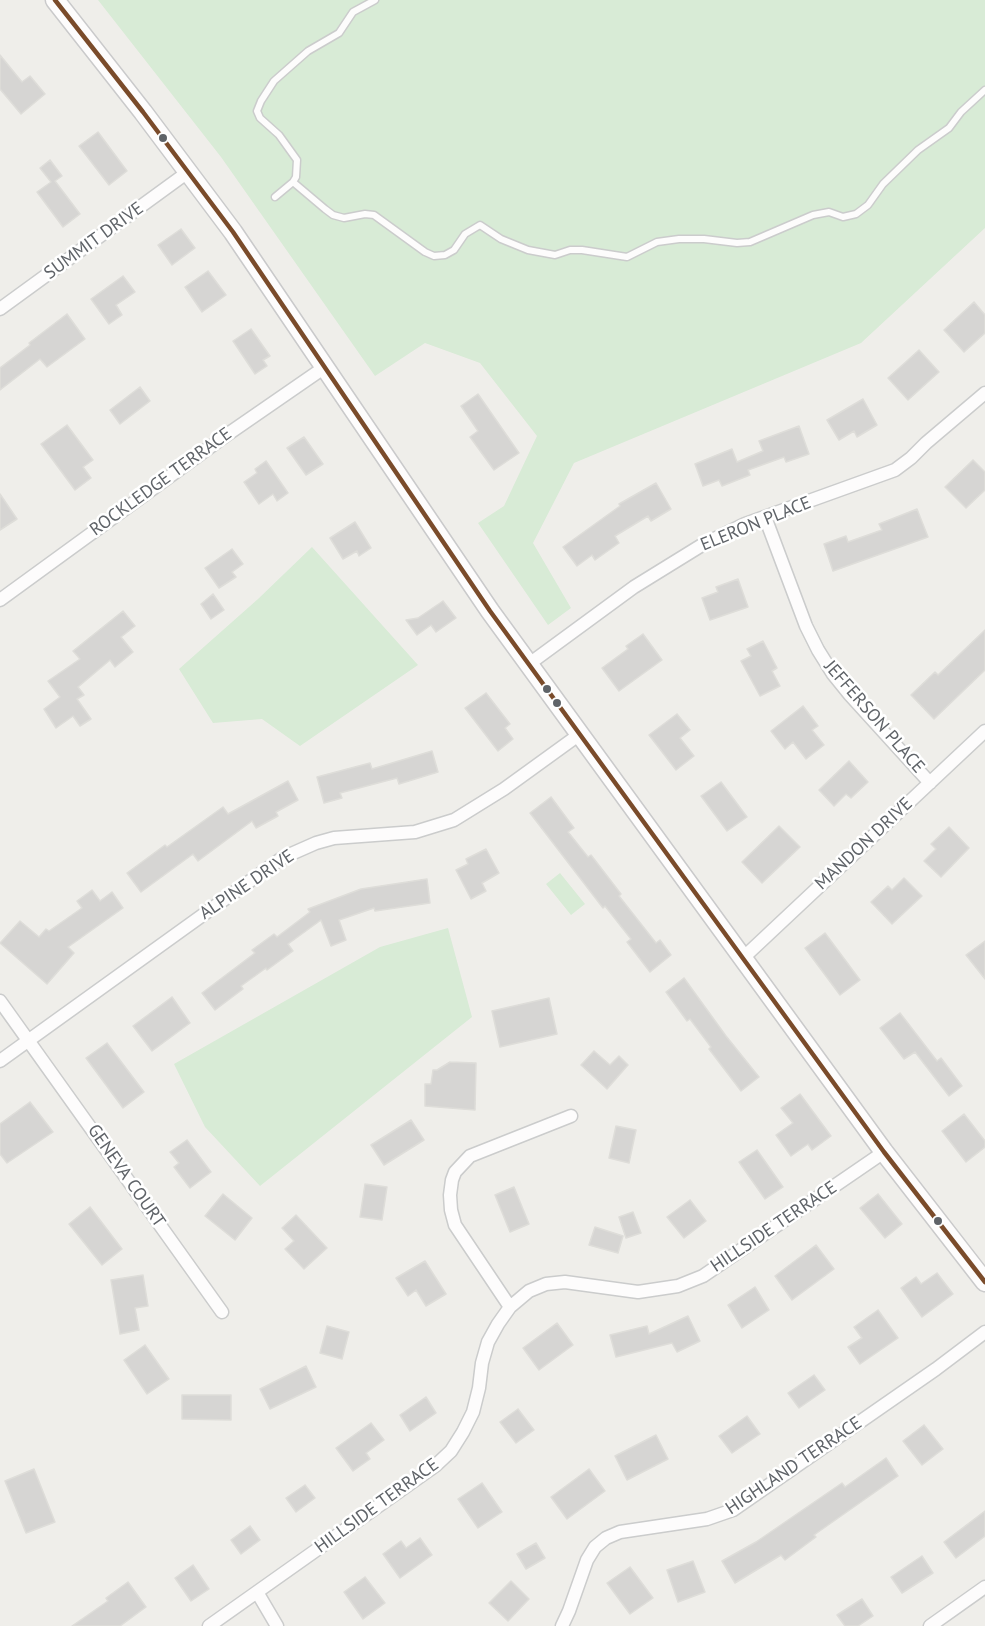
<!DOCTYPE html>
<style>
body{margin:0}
canvas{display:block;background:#efeeea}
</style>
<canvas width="985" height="1626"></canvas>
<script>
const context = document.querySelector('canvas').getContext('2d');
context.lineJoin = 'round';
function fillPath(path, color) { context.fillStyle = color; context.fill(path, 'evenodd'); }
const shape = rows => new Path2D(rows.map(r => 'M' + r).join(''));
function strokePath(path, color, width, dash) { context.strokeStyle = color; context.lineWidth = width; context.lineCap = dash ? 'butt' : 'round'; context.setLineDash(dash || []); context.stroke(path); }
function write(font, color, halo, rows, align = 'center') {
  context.font = font + ' "PT Sans",sans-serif'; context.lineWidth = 5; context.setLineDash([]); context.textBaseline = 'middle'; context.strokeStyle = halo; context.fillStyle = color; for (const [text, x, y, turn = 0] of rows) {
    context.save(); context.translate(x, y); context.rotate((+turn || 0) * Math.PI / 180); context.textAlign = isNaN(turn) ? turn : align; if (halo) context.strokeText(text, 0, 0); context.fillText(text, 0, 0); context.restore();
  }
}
const green = shape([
 [98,0,985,0,985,228,861,343,574,463,533,543,571,608,548,625,478,523,504,506,537,436,480,363,425,343,375,376,221,157],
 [312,547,418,665,300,746,262,719,213,723,179,669,258,599],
 [560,873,585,904,571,915,546,884],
 [448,928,472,1017,260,1186,205,1127,174,1064,380,947]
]);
const building = shape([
 [0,55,22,82,30,76,45,94,21,114,0,89,0,55],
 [98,132,127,171,109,185,79,146,98,132],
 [50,160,62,176,55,181,80,214,63,227,37,192,51,182,40,168,50,160],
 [181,229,195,248,172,265,158,245,181,229],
 [208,271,226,295,202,312,185,287,208,271],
 [123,276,135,292,116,305,122,315,109,324,91,299,123,276],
 [974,302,985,315,985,333,964,352,944,330,974,302],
 [67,314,85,339,47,367,40,359,0,390,0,368,30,345,29,343,67,314],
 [251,329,270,356,263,360,267,366,255,374,233,341,251,329],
 [919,350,939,372,908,400,888,378,919,350],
 [140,387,150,401,120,424,110,410,140,387],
 [478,394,519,453,494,470,470,437,478,431,461,406,478,394],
 [863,399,877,425,857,437,854,431,839,440,827,420,863,399],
 [67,425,93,460,83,467,91,478,75,490,41,444,67,425],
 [799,426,809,454,786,462,784,457,748,470,750,475,722,486,719,480,703,486,695,464,732,449,737,462,763,451,759,441,799,426],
 [304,437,323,464,306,475,287,448,304,437],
 [973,460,985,472,985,490,966,508,945,487,973,460],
 [266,461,288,493,277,501,273,494,259,504,244,482,257,473,255,469,266,461],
 [656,483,671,509,651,521,648,516,615,536,619,543,595,560,592,555,577,566,563,547,620,506,619,504,656,483],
 [0,494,17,519,0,530,0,494],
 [917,509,928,537,833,571,824,544,846,536,848,542,882,530,879,524,917,509],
 [355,522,371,548,359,556,357,551,343,559,330,538,355,522],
 [232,549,243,564,232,572,236,577,219,588,205,568,232,549],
 [738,579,748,607,710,620,702,598,718,592,716,587,738,579],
 [213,594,224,610,211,619,201,604,213,594],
 [443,601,456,618,436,632,431,625,417,635,406,620,418,618,443,601],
 [123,611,135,626,121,637,133,652,115,667,110,660,78,687,84,695,77,699,91,719,80,726,73,716,56,728,44,709,60,697,48,681,80,659,73,651,123,611],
 [985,630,985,670,934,719,911,695,935,672,938,675,985,630],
 [643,634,662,660,619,691,602,668,628,649,626,646,643,634],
 [763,641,777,668,772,671,780,686,760,696,741,661,751,656,747,649,763,641],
 [486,693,510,724,505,728,513,739,498,751,465,708,486,693],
 [803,706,818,726,812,730,824,745,806,759,793,742,785,749,771,731,803,706],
 [677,714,690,730,680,738,694,756,676,770,649,735,677,714],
 [432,751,438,772,399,784,397,778,340,793,342,798,324,803,317,777,370,763,372,769,432,751],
 [849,761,868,782,851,798,846,794,834,806,819,790,849,761],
 [288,781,298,800,276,812,278,816,256,828,252,821,198,861,193,854,141,892,127,873,165,845,167,847,223,807,228,814,288,781],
 [721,782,747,817,727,831,701,796,721,782],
 [551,797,574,828,568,832,588,857,591,855,621,894,619,896,656,943,660,940,671,955,650,972,627,942,631,939,605,906,603,908,530,813,551,797],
 [779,826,800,847,762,883,742,862,779,826],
 [949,827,969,848,941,877,924,861,936,849,931,844,949,827],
 [486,849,499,873,482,883,486,891,471,899,456,870,468,864,466,859,486,849],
 [904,878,922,896,892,924,871,902,888,886,892,890,904,878],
 [427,879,430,903,375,911,374,908,339,920,346,940,331,946,321,920,288,944,293,951,267,970,266,968,241,986,243,989,215,1010,202,993,255,953,252,950,274,934,277,937,310,912,308,909,361,889,427,879],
 [92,890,100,901,112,892,123,908,68,947,74,953,47,984,0,943,20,921,39,937,46,929,49,931,82,908,77,901,92,890],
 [825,933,860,980,840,995,805,948,825,933],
 [985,941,985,979,966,955,985,941],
 [684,978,726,1036,759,1077,741,1091,709,1049,711,1047,690,1019,687,1021,666,992,684,978],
 [172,997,190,1023,152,1051,133,1026,172,997],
 [549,998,557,1034,500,1047,492,1011,549,998],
 [900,1013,937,1061,941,1058,962,1086,949,1096,915,1052,904,1059,880,1028,900,1013],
 [107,1043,144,1092,123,1108,86,1058,107,1043],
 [594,1051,610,1065,619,1056,628,1065,607,1089,581,1065,594,1051],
 [450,1062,476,1063,475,1110,425,1106,425,1084,431,1084,433,1070,437,1070,450,1062],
 [800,1094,831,1136,812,1150,808,1144,791,1156,776,1135,793,1123,781,1108,800,1094],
 [30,1102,53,1132,7,1163,0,1154,0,1124,30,1102],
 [964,1114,985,1141,985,1147,966,1162,942,1131,964,1114],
 [411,1120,424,1140,384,1165,371,1145,411,1120],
 [616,1126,636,1130,629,1163,609,1158,616,1126],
 [187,1140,211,1172,190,1188,174,1167,179,1163,170,1152,187,1140],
 [757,1150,783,1187,765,1199,739,1162,757,1150],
 [365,1184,387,1187,382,1220,360,1217,365,1184],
 [514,1187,529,1224,510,1232,495,1195,514,1187],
 [223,1194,252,1218,235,1240,205,1216,223,1194],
 [878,1194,902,1224,885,1238,860,1208,878,1194],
 [690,1200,706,1221,684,1238,667,1217,690,1200],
 [90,1207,122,1249,102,1265,69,1224,90,1207],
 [633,1212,641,1233,626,1238,619,1217,633,1212],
 [296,1215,327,1248,304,1269,285,1249,294,1241,282,1228,296,1215],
 [595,1227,623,1236,618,1253,589,1245,595,1227],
 [816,1245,834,1269,792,1300,775,1276,816,1245],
 [425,1261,446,1294,426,1306,416,1290,408,1296,396,1278,425,1261],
 [937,1273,953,1294,922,1317,901,1288,916,1277,921,1284,937,1273],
 [143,1275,148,1306,135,1308,139,1330,120,1334,111,1280,143,1275],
 [755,1287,769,1310,742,1328,728,1305,755,1287],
 [878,1310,898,1338,860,1364,848,1347,862,1338,854,1327,878,1310],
 [688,1316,700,1341,677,1352,672,1343,616,1357,610,1335,647,1326,649,1334,688,1316],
 [557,1323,573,1345,539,1370,523,1348,557,1323],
 [327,1326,349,1332,342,1359,320,1353,327,1326],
 [145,1345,169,1379,147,1394,124,1360,145,1345],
 [306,1366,316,1387,270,1409,260,1389,306,1366],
 [814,1375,825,1390,799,1408,788,1393,814,1375],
 [182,1395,231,1395,231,1420,182,1419,182,1395],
 [426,1397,436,1413,410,1431,400,1415,426,1397],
 [518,1409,534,1430,516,1443,500,1422,518,1409],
 [747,1416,760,1434,732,1453,719,1436,747,1416],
 [371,1423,384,1440,366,1453,370,1459,353,1471,336,1448,371,1423],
 [924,1425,943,1449,922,1465,903,1441,924,1425],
 [656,1435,668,1459,627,1480,615,1456,656,1435],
 [886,1458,898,1476,814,1535,816,1537,785,1560,781,1555,735,1583,722,1561,756,1542,842,1483,845,1487,886,1458],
 [34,1469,55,1522,26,1533,5,1481,34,1469],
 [589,1469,605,1491,567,1519,551,1497,589,1469],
 [482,1483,502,1512,478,1528,458,1499,482,1483],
 [305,1485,315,1498,296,1512,286,1498,305,1485],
 [985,1511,985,1536,956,1558,944,1542,985,1511],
 [250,1526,260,1540,241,1554,231,1540,250,1526],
 [420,1538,432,1555,400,1578,383,1554,401,1541,406,1548,420,1538],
 [536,1543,545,1558,526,1569,517,1554,536,1543],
 [922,1556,933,1573,902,1593,891,1577,922,1556],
 [693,1561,705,1592,678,1602,667,1570,693,1561],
 [193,1565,209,1589,191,1601,175,1578,193,1565],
 [630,1567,653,1598,630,1614,607,1583,630,1567],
 [365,1577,385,1603,363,1619,344,1592,365,1577],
 [511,1581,529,1599,508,1621,489,1603,511,1581],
 [128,1582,146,1607,120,1626,72,1626,108,1601,106,1598,128,1582],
 [862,1599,873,1616,858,1626,845,1626,837,1615,862,1599]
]);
const service = shape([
 [375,0,353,12,339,33,308,51,274,81,261,101,257,111,260,118,279,135,297,160,296,177,293,182,325,209,333,215,344,218,365,214,374,215,425,252,434,256,445,255,454,250,465,234,480,225,501,239,528,250,555,255,570,250,582,250,627,257,657,242,679,239,704,239,737,243,750,242,813,215,829,212,843,217,856,214,868,205,883,184,918,150,949,128,961,112,985,90],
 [275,197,293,182]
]);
const minor = shape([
 [0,309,188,172],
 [765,517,806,626,818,650,833,674,850,695,930,783],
 [0,600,228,434,325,367],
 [529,664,634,587,702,545,745,524,895,470,911,458,926,443,985,393],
 [743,958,985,731],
 [0,1001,222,1312],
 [0,1061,282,858,316,843,334,838,415,832,454,820,504,789,580,734],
 [510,1307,455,1225,451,1210,450,1195,452,1180,455,1172,470,1156,571,1116],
 [257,1592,277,1626],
 [209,1626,435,1466,451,1451,463,1432,473,1412,479,1388,482,1363,488,1342,498,1324,510,1307,529,1291,546,1284,565,1282,638,1292,678,1286,703,1276,884,1152],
 [562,1626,569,1611,587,1560,595,1547,606,1538,620,1532,707,1519,733,1510,936,1369,985,1332],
 [930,1626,985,1587]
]);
const secondary = shape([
 [55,0,143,112,233,232,490,611,884,1152,985,1282]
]);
const bus1 = shape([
 [55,0,143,112,233,232,490,611,884,1152,985,1282]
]);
const markers = [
 [163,138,5,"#5f6368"],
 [547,689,5,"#5f6368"],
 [557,703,5,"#5f6368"],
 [938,1221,5,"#5f6368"]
];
const streetNames = [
 ["SUMMIT DRIVE",94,241,-36],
 ["ROCKLEDGE TERRACE",161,482,-36],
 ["ELERON PLACE",756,524,-22],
 ["JEFFERSON PLACE",874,717,49],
 ["MANDON DRIVE",864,844,-43],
 ["ALPINE DRIVE",247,885,-34],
 ["GENEVA COURT",126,1176,55],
 ["HILLSIDE TERRACE",774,1227,-34],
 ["HIGHLAND TERRACE",794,1466,-34],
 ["HILLSIDE TERRACE",377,1506,-36]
];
fillPath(green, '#d8ebd6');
fillPath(building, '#d6d5d3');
strokePath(building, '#deddd9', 1.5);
strokePath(service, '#cbcccc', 9);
strokePath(minor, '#cbcccc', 15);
strokePath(secondary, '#cacacb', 21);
strokePath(service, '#fdfcfc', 6);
strokePath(minor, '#fdfcfc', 12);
strokePath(secondary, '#fdfcfc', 18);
strokePath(bus1, '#7a4b2a', 4.5);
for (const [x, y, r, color] of markers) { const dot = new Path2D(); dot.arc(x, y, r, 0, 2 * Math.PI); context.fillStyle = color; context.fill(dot); strokePath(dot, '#fff', 2); }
write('18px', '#5f6368', '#fff', streetNames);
</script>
